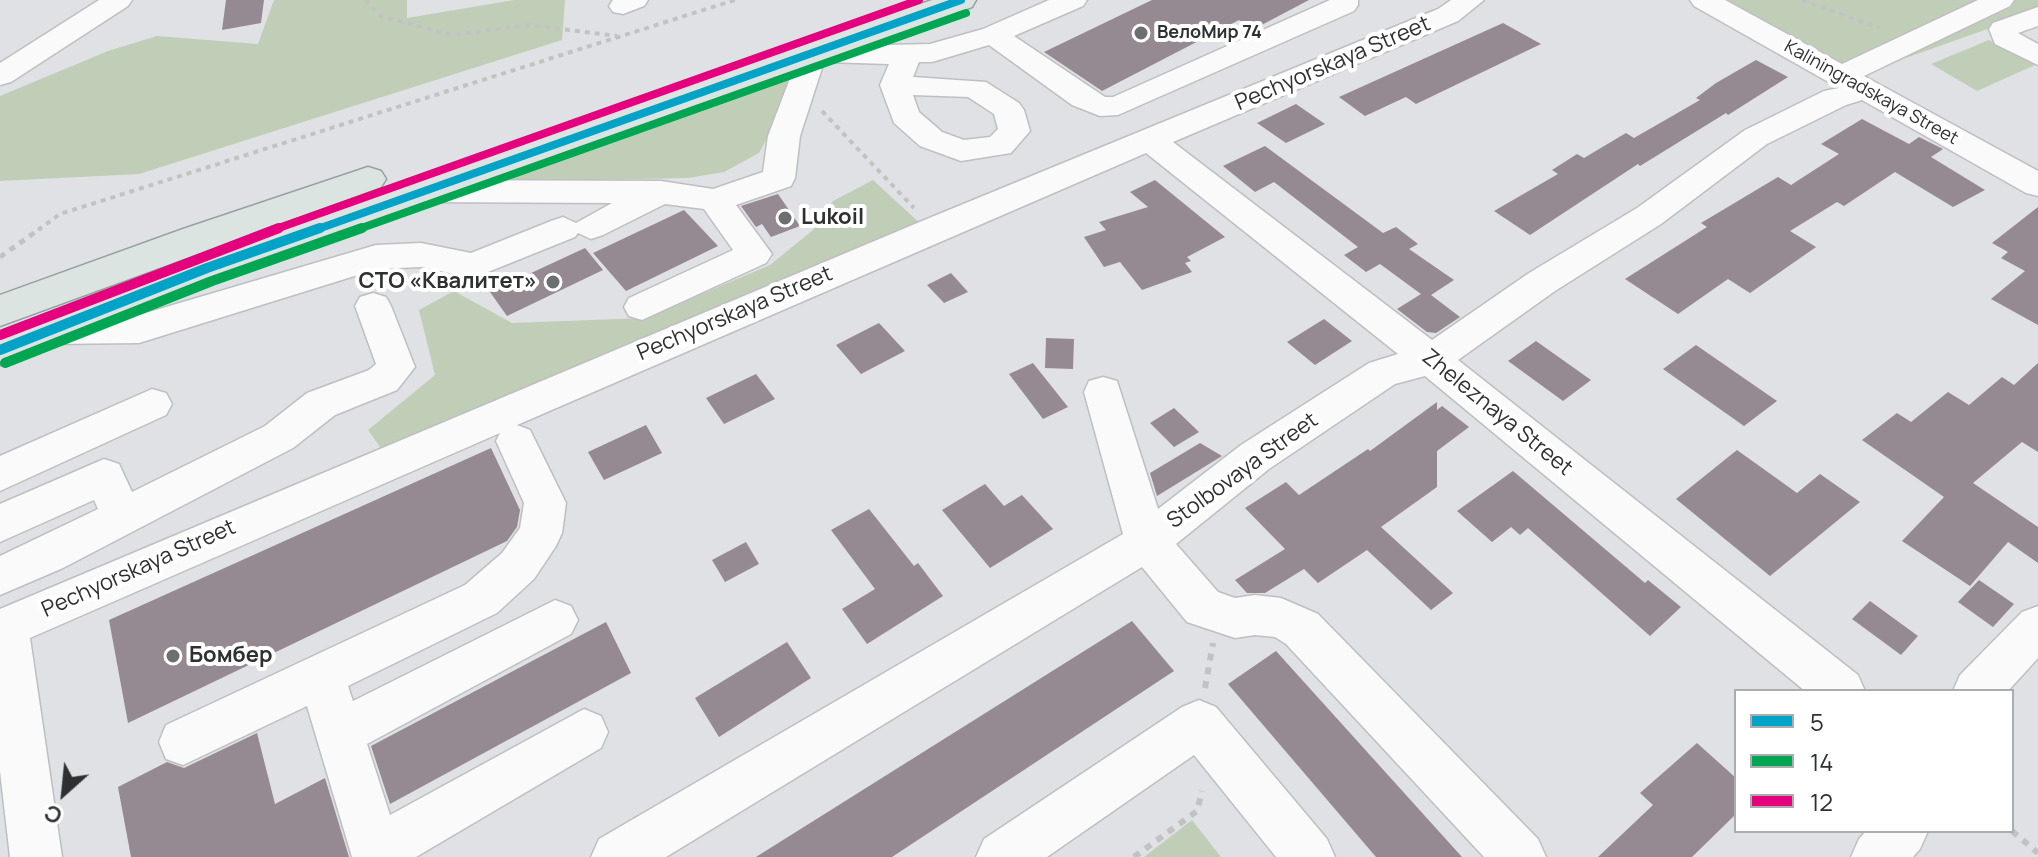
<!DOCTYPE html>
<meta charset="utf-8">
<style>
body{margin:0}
#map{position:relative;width:2038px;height:857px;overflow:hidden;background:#dfe1e4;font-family:Manrope,sans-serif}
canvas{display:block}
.legend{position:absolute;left:1734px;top:689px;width:280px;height:144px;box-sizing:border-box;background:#fff;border:2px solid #abacad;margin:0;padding:10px 14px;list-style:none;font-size:24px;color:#2e3032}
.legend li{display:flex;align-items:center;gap:16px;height:40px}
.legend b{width:40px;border:2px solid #abacad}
.north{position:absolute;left:24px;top:753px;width:80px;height:80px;-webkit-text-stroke:6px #fff;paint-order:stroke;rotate:207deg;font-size:22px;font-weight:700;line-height:32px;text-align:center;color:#2e3032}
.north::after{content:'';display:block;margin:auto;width:28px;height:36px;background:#2e3032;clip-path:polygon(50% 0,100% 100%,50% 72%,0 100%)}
</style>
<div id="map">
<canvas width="2038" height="857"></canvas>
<ul class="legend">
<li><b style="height:10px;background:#02a3c6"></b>5</li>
<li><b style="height:10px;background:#00a651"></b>14</li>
<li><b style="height:10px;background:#e5007d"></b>12</li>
</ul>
<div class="north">С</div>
</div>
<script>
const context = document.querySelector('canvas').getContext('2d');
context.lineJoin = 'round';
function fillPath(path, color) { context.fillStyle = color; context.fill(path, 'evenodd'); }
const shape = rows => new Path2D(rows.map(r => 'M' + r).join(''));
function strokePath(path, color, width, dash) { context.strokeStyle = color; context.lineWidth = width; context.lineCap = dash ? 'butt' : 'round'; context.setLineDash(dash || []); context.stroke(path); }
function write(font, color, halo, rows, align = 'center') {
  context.font = font + ' Manrope,sans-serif'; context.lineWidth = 8; context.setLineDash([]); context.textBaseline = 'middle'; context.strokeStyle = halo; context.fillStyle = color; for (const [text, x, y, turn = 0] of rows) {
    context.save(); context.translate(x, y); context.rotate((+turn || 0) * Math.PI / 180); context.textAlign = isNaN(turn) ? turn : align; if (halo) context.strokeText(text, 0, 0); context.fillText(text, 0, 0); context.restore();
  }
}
const green = shape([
 [274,0,407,0,407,18,514,0,565,0,562,40,139,174,0,181,0,96,108,51,157,36,258,44],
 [1721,0,2038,0,2038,11,1858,75],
 [1989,40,2035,65,1977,91,1931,64],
 [790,76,774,126,759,153,724,172,688,178,504,182,501,179],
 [873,180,922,225,385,454,368,430,435,375,419,310,454,291,512,323,645,318,770,265,813,230,833,201],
 [1192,820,1221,857,1144,857]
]);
const building = shape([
 [226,0,264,0,261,23,222,30],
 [1152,0,1309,0,1254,29,1239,20,1102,91,1044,52],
 [1503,23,1541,44,1416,104,1406,97,1365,116,1339,97],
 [1756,60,1788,77,1728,115,1726,113,1640,166,1638,164,1530,235,1494,211,1558,174,1552,170,1577,154,1584,158,1626,133,1634,138,1700,100,1696,98,1716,83],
 [1296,104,1325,124,1286,143,1257,123],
 [1862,119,1909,144,1919,137,1943,149,1931,157,1985,190,1953,207,1895,172,1844,206,1837,202,1790,231,1816,247,1750,293,1728,279,1678,314,1625,279,1707,227,1701,223,1778,177,1791,185,1839,154,1821,144],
 [1265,146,1383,233,1396,227,1418,244,1409,249,1454,280,1431,295,1460,317,1436,333,1427,332,1397,309,1421,294,1380,264,1366,272,1344,255,1358,247,1274,182,1255,192,1223,166],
 [1155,180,1225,237,1187,257,1191,261,1185,263,1192,272,1142,290,1120,262,1104,267,1084,237,1106,230,1099,222,1148,207,1130,192],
 [778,194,800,226,771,237,762,224,756,227,741,206],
 [2038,207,2038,325,1991,299,2025,271,2001,258,2008,252,1992,243],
 [684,210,718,246,626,291,593,253],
 [585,248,603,270,507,316,490,292],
 [951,273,968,292,944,303,927,285],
 [1324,319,1352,341,1315,365,1287,342],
 [879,323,905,351,861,374,836,345],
 [1046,338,1074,339,1073,369,1045,368],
 [1536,341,1591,380,1563,401,1508,361],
 [1696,345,1777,401,1744,426,1663,369],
 [1033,363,1068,407,1043,419,1009,374],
 [2038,363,2038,452,2022,442,1973,483,2038,527,2038,563,2008,542,1970,586,1902,541,1944,497,1862,440,1897,413,1911,422,1948,392,1969,405,2002,377,2014,385],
 [756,374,775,399,724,424,706,398],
 [1437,402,1437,410,1442,406,1469,427,1437,451,1437,487,1381,527,1453,593,1431,610,1367,550,1318,583,1304,569,1265,593,1247,593,1235,580,1285,549,1245,508,1286,482,1299,495,1368,449,1370,451],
 [1174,408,1199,432,1174,447,1150,423],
 [646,425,662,453,604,480,588,452],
 [1200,443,1222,456,1157,496,1150,473],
 [491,448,520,510,517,527,507,541,128,723,109,620],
 [1737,450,1797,493,1820,474,1860,502,1770,576,1676,499],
 [1513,471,1645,583,1648,580,1681,607,1650,636,1528,528,1520,535,1511,527,1492,542,1457,511],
 [985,484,1004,506,1022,495,1053,529,990,568,942,510],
 [869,509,914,566,918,563,943,596,867,644,842,609,875,589,831,530],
 [746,542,759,564,725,582,712,560],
 [1979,580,2014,604,1993,627,1958,602],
 [1870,601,1918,636,1901,655,1852,619],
 [1132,621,1174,671,892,857,756,857],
 [606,622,631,673,390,804,371,746],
 [787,642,811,678,719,737,695,698],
 [1276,651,1462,857,1376,857,1228,684],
 [257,733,275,804,325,778,349,857,131,857,118,787,167,762,184,768],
 [1697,743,1736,778,1736,814,1692,857,1598,857,1653,805,1640,793]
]);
const pathFar2 = shape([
 [365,0,381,16,452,35,529,25,617,36],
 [1802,0,1879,28],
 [822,111,914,208],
 [38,230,60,214,735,0]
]);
const pathFar1 = shape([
 [0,257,41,228]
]);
const path = shape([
 [1205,688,1213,643],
 [2012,831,2038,853],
 [1134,857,1197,811,1202,791]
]);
const minor = shape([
 [99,0,132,0,128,6,11,82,0,85,0,63,99,0],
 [613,0,648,0,644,6,623,14,613,12,609,6,613,0],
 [1049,0,1087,0,1083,6,1014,36,1105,97,1113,97,1330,0,1358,0,1358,5,1354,11,1118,115,1100,116,1072,105,989,45,932,62,919,62,913,77,986,82,1019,103,1024,110,1030,131,1011,153,961,161,920,146,894,123,880,85,889,64,824,62,800,136,795,178,791,186,736,205,772,254,766,263,642,320,629,316,624,307,629,298,733,250,704,209,665,204,603,235,591,239,578,233,575,237,473,278,421,267,377,269,139,343,48,344,35,340,29,330,35,320,48,316,139,315,376,245,421,243,471,253,551,221,563,217,576,223,612,203,424,202,412,199,407,191,412,183,424,180,661,181,713,189,763,172,768,136,802,47,930,44,983,29,1049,0],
 [913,95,968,97,994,114,998,129,990,137,964,140,942,132,919,112,913,95],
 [1451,0,1484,0,1458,21,1173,142,1432,340,1529,273,1637,208,1745,130,1824,91,1839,88,1694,6,1690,0,1725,0,1842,64,1978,0,2014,0,2010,6,1864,76,2038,171,2038,196,2026,193,1862,100,1846,105,1767,144,1661,224,1555,291,1458,360,1858,675,1865,691,1805,691,1425,376,1395,384,1269,469,1176,544,1218,592,1235,598,1255,595,1281,598,1318,614,1538,839,1546,857,1484,857,1286,644,1275,637,1255,635,1235,638,1187,622,1142,567,666,857,591,857,599,839,1123,534,1084,392,1089,381,1103,377,1117,381,1158,509,1241,445,1369,363,1398,354,1146,153,517,425,530,430,566,503,562,533,556,546,534,579,497,613,348,686,353,701,555,600,571,606,578,620,571,634,367,744,390,815,584,709,601,716,608,732,601,748,416,857,352,857,307,706,183,765,166,759,159,742,166,725,465,585,502,553,520,528,524,503,496,441,500,433,30,638,62,857,10,857,0,771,0,609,922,221,1438,9,1451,0],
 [2038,7,2038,26,2018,33,2038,44,2038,65,1995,44,1989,29,1993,23,2038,7],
 [373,293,386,297,391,306,415,367,397,390,335,415,293,448,63,568,0,595,0,556,98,509,94,500,0,542,0,504,104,459,119,464,132,492,265,426,307,393,369,370,376,364,355,306,360,297,373,293],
 [152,389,166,393,172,404,166,415,0,491,0,456,152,389],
 [2038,606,2038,658,2008,691,1953,691,1960,675,2022,612,2038,606],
 [1199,700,1216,707,1327,839,1335,857,1276,857,1194,755,1047,857,976,857,984,839,1182,707,1199,700],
 [1866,831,1928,831,1920,849,1913,857,1851,857,1859,839,1866,831]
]);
const major = shape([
 [932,0,976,0,972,7,221,278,0,365,0,333,193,258,932,0],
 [368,167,381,171,386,179,381,187,0,326,0,295,183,229,368,167]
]);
const bus1Far1 = shape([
 [315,230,961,0]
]);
const bus1 = shape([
 [0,350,207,268,320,228]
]);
const bus2Far1 = shape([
 [356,230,966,13]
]);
const bus2 = shape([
 [5,363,212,281,362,228]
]);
const bus3Far1 = shape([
 [273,230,919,0]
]);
const bus3 = shape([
 [0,335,279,228]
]);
const markers = [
 [1141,33,8,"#6c6e70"],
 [785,218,8,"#6c6e70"],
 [553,282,8,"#6c6e70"],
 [173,656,8,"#6c6e70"]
];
const farPoinames = [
 ["ВелоМир 74",1157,33]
];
const farStreetnames = [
 ["Kaliningradskaya Street",1871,93,29]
];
const streetNames = [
 ["Pechyorskaya Street",1333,64,-23],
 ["Pechyorskaya Street",735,314,-23],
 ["Zheleznaya Street",1497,413,39],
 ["Stolbovaya Street",1243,471,-36],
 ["Pechyorskaya Street",139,569,-24]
];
const poiNames = [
 ["Lukoil",801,218],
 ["СТО «Квалитет»",537,282,"right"],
 ["Бомбер",189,656]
];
fillPath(green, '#c1ceb7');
fillPath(building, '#958992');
strokePath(minor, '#bdbfc1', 3);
strokePath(major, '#94a3a0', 3);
strokePath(pathFar2, '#c2c2c3', 4, [5, 5]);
strokePath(pathFar1, '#c2c2c3', 5, [6, 6]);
strokePath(path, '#c2c2c3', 6, [7, 7]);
fillPath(minor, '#fafafb');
fillPath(major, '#dce4e2');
strokePath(bus1Far1, '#02a3c6', 8);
strokePath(bus1, '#02a3c6', 10);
strokePath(bus2Far1, '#00a651', 8);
strokePath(bus2, '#00a651', 10);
strokePath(bus3Far1, '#e5007d', 8);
strokePath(bus3, '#e5007d', 10);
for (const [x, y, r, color] of markers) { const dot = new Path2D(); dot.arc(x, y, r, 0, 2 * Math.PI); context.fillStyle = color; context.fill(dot); strokePath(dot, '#fff', 3); }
write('bold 18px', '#2e3032', '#fff', farPoinames, 'left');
write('18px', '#2e3032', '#fff', farStreetnames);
write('22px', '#2e3032', '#fff', streetNames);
write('bold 22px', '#2e3032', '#fff', poiNames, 'left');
</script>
